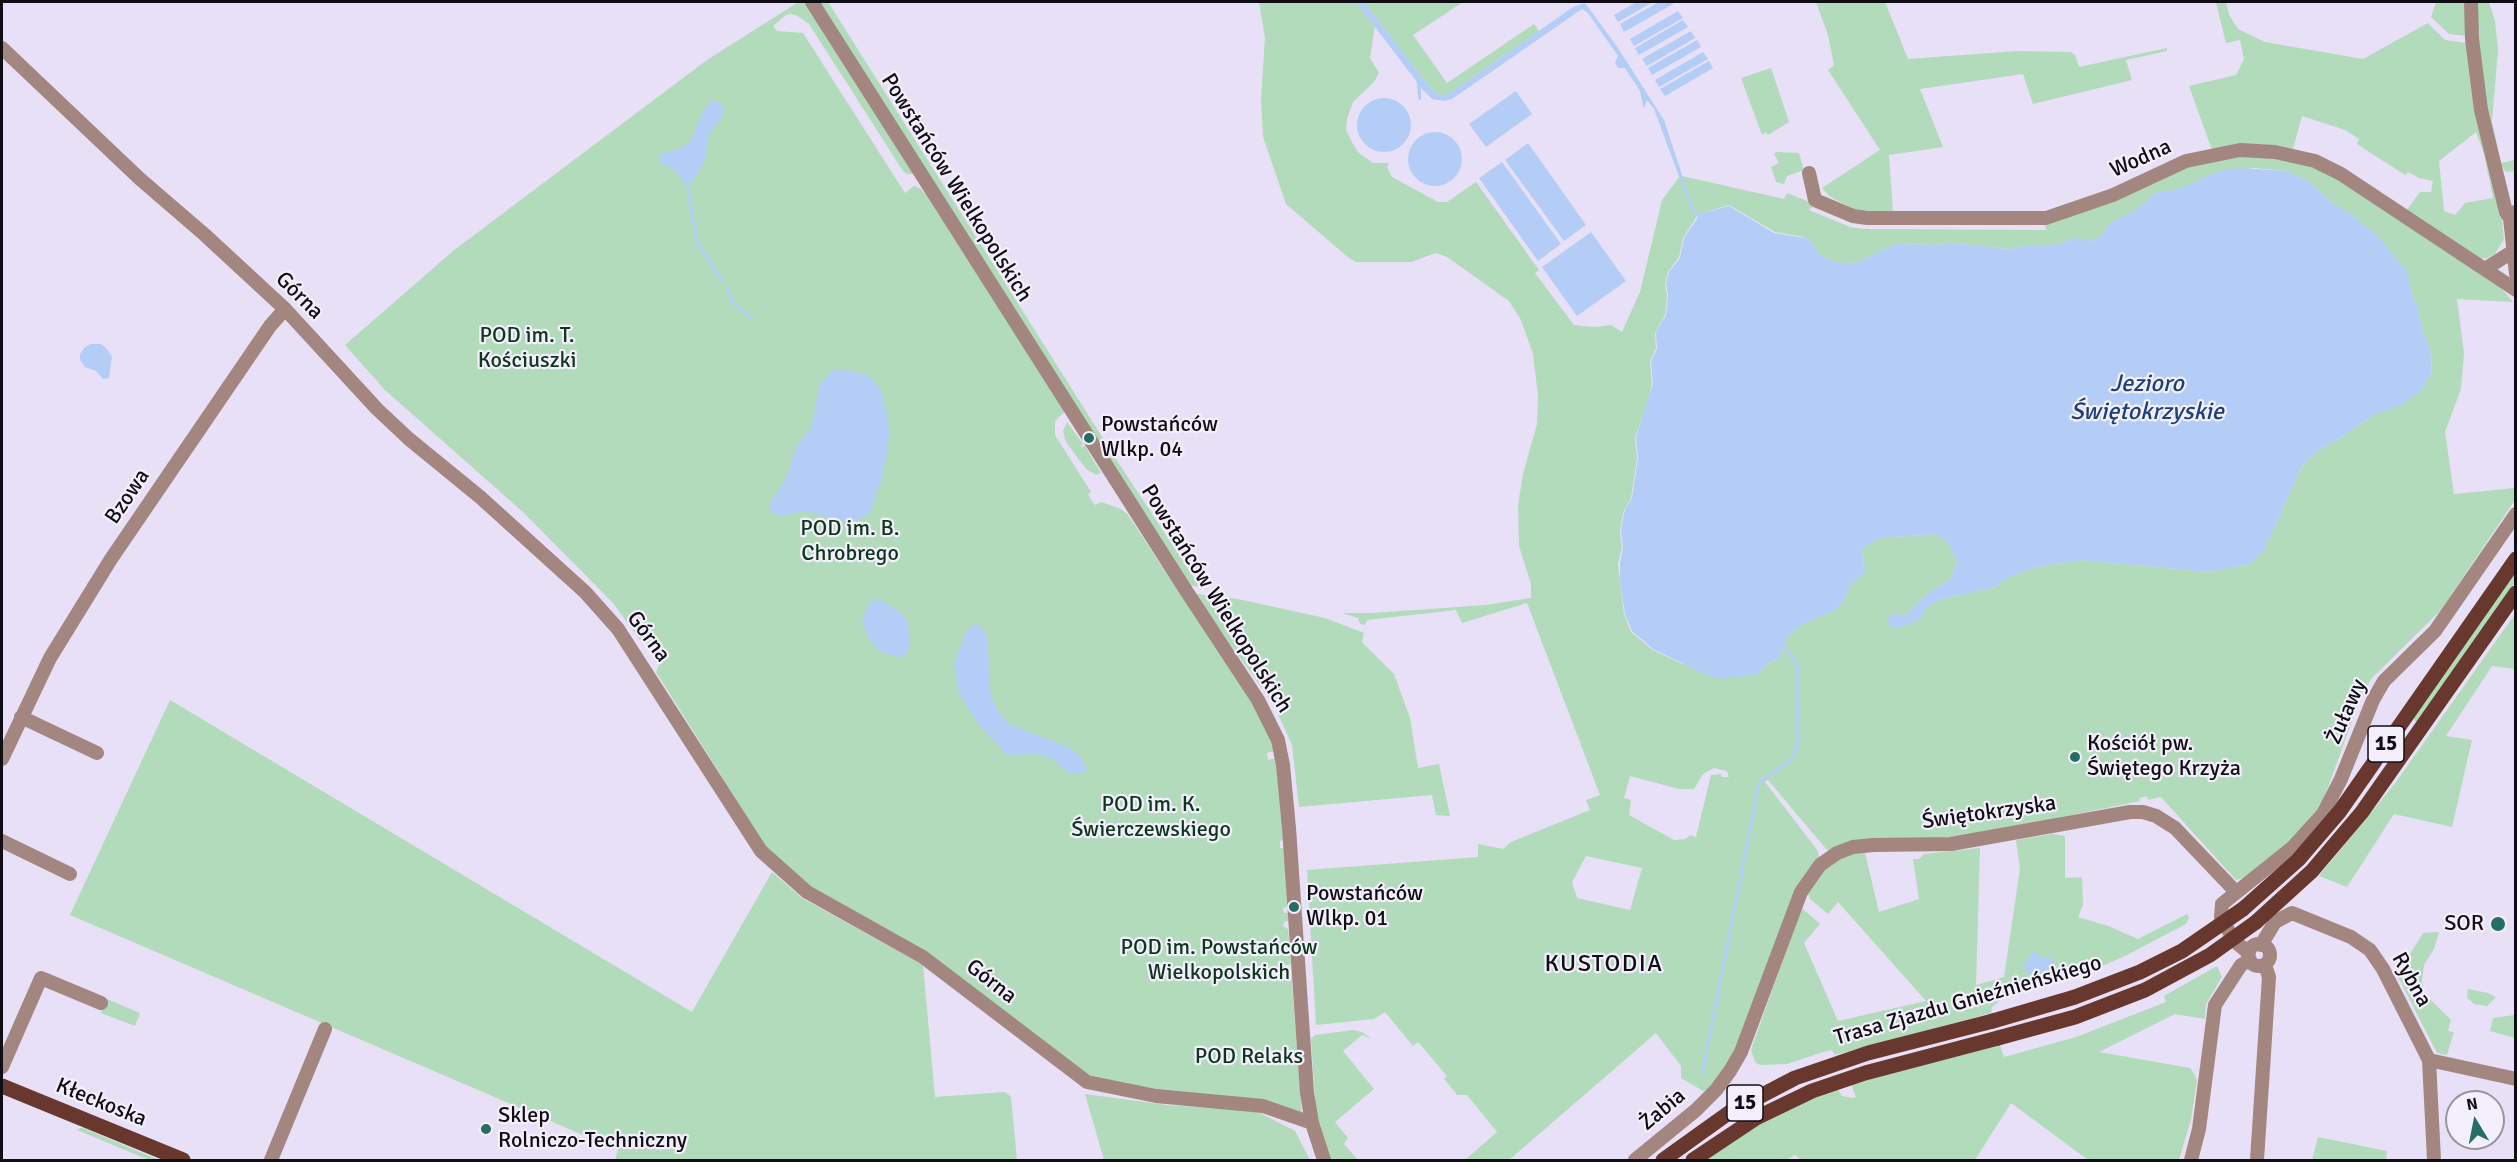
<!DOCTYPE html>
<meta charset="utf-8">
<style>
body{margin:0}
#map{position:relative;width:2517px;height:1162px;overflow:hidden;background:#e8e0f6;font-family:Signika,sans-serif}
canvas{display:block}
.frame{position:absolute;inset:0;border:3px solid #100d14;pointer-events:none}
.north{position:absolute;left:2445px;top:1090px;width:60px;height:60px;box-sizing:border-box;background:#f4effc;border:2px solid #99959f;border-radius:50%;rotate:350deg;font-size:16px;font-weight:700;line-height:24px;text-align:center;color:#100d14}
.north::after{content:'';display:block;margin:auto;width:21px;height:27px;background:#256d65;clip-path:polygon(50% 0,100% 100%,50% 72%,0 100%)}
</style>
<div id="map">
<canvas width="2517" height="1162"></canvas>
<div class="frame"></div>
<div class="north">N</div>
</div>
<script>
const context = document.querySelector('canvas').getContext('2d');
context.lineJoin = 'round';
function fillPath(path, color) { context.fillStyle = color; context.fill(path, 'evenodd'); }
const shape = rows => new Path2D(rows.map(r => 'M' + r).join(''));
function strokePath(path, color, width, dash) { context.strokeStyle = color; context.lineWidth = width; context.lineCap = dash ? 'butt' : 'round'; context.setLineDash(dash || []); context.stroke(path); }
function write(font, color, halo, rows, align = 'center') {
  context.font = font + ' Signika,sans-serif'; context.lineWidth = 4.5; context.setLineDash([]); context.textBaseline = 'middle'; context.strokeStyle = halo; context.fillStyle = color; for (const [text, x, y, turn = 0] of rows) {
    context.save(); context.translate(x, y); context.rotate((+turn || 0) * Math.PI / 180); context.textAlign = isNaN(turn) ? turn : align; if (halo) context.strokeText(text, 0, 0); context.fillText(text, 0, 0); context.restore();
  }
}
const green = shape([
 [820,2,828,2,1116,459,1200,587,1189,585],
 [1259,2,1356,2,1375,26,1370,58,1379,73,1374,82,1353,102,1347,119,1346,130,1353,144,1359,153,1373,163,1389,163,1387,167,1392,177,1438,202,1447,202,1476,182,1539,270,1535,273,1574,325,1595,327,1611,325,1622,332,1640,292,1662,200,1680,176,1690,206,1697,216,1683,238,1679,257,1668,272,1665,285,1667,296,1665,315,1655,333,1656,349,1650,361,1652,384,1647,406,1635,437,1637,459,1631,498,1624,510,1620,530,1622,548,1618,564,1624,614,1631,632,1653,650,1680,663,1739,676,1756,675,1770,662,1780,658,1783,645,1790,634,1802,625,1835,610,1843,602,1850,586,1865,572,1862,551,1865,546,1881,538,1937,534,1949,544,1957,562,1951,579,1927,594,1905,616,1895,613,1886,618,1921,618,1927,607,1938,600,1995,587,2007,578,2035,567,2081,560,2208,572,2250,564,2264,551,2302,466,2319,450,2334,442,2372,416,2421,391,2432,372,2430,349,2422,329,2418,308,2411,293,2408,274,2378,236,2349,213,2332,203,2308,181,2286,171,2254,168,2214,173,2185,187,2154,194,2139,208,2110,223,2102,236,2091,241,2076,238,2055,245,2032,245,2009,249,1952,243,1937,245,1895,244,1858,262,1847,264,1832,261,1818,254,1813,244,1804,237,1775,232,1729,205,1699,214,1692,205,1682,176,1784,199,1787,193,1815,204,1809,210,1850,227,1864,229,2046,230,2045,223,2066,218,2115,199,2189,165,2225,157,2260,154,2313,165,2361,194,2498,284,2513,302,2457,299,2464,353,2461,389,2445,432,2454,494,2515,488,2515,500,2441,610,2371,679,2357,707,2321,807,2293,838,2247,877,2236,880,2161,797,2148,800,2147,796,2139,798,2140,801,1980,834,1827,850,1768,780,1765,782,1818,851,1819,858,1735,1054,1711,1088,1703,1091,1681,1078,1681,1066,1656,1033,1509,1160,1465,1160,1497,1132,1467,1095,1457,1095,1455,1092,1444,1079,1447,1076,1418,1042,1413,1046,1385,1012,1374,1019,1316,1025,1307,870,1478,857,1478,844,1503,849,1511,842,1590,810,1586,800,1600,795,1527,603,1462,623,1456,610,1367,620,1365,625,1360,624,1358,618,1342,613,1372,613,1486,605,1531,598,1531,584,1519,546,1518,505,1523,474,1537,424,1538,396,1533,354,1521,320,1509,301,1447,257,1436,253,1411,262,1356,262,1349,258,1286,204,1263,137,1261,98,1265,38],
 [1714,768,1727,771,1729,777,1721,777,1722,774,1711,775,1696,837,1691,835,1685,839,1674,840,1629,815,1631,800,1624,798,1630,776,1679,789,1694,789,1703,774],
 [1586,856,1642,868,1630,910,1577,898,1572,882],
 [1364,2,1463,2,1413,35,1447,83,1534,24,1539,31,1452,92,1444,95,1437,94,1429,86],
 [1816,2,1885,2,1908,59,2017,51,2071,52,2075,55,2079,67,2167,48,2167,51,2126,60,2132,80,2033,104,2023,74,1920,89,1943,147,1889,155,1893,212,1859,212,1829,196,1822,188,1880,150,1828,70,1834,65,1828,35],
 [2216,2,2226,2,2229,15,2238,29,2265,42,2363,59,2428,23,2445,40,2466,43,2501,210,2504,239,2495,254,2487,258,2479,259,2406,211,2420,192,2431,192,2433,181,2419,178,2408,172,2405,175,2357,144,2359,139,2345,130,2302,116,2293,149,2260,144,2212,150,2189,86,2236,75,2244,59,2240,40,2226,43],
 [2476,132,2484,154,2493,198,2465,203,2455,215,2444,211,2439,161],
 [2436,2,2467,2,2468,36,2449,34,2431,17],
 [2475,2,2489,2,2495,21,2498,50,2492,122,2501,163,2515,160,2515,171,2506,172,2499,163,2485,112],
 [797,3,804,2,915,174,907,174,903,171,809,24,798,16,791,14,786,15,773,26,777,31,803,33,905,193,914,186,921,189,926,195,1064,408,1064,412,1055,421,1055,435,1091,492,1088,494,1090,498,1095,505,1101,502,1121,509,1128,515,1264,721,1275,751,1267,753,1268,760,1277,758,1284,840,1280,841,1280,848,1286,848,1287,907,1283,908,1284,913,1288,913,1288,921,1284,922,1283,926,1288,929,1291,964,1284,966,1284,971,1291,970,1302,1115,1085,1077,1050,1048,810,888,770,853,656,672,659,665,645,642,640,640,613,603,524,513,385,390,345,345,453,251,707,60],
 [1771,68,1789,122,1768,135,1766,132,1762,135,1741,78],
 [1776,152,1799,153,1804,170,1787,176,1784,184,1776,182,1771,167,1779,163,1774,154],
 [1067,422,1083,444,1080,447,1085,446,1101,473,1096,475,1086,469,1066,442,1063,431],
 [2515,570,2515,582,2419,720,2416,722,2413,718],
 [1198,594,1238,599,1325,618,1364,633,1362,642,1394,674,1410,718,1418,768,1439,764,1450,816,1436,815,1432,795,1299,807,1292,745,1274,705,1205,609,1196,595],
 [2515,614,2515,669,2492,666,2446,736,2472,740,2452,827,2394,814,2347,887,2319,876,2396,782],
 [170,700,692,1012,772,872,802,898,923,965,935,1097,1005,1092,1011,1097,1017,1160,615,1160,618,1150,70,915],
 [2052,834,2065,836,2065,878,2082,877,2083,905,2078,917,2108,926,2138,939,2187,914,2189,918,2186,924,2125,956,2093,970,2004,997,1992,1007,1991,1013,1835,1055,1832,1050,1823,1052,1787,1064,1760,1065,1755,1062,1751,1050,1799,914,1803,909,1820,924,1804,943,1838,1021,1926,1001,1838,902,1828,914,1810,899,1808,894,1821,872,1835,860,1854,853,1865,853,1879,912,1919,899,1913,859,1919,859,1924,854,1980,848,1976,985,2004,977,2020,869,2016,840],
 [2439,932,2434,949,2424,965,2422,981,2424,993,2451,1020,2448,1031,2454,1032,2447,1055,2437,1053,2397,975,2423,933],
 [2217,966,2222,977,2206,1004,2205,1019,2175,1014,2099,1052,2190,1068,2195,1075,2197,1081,2191,1119,2179,1160,2088,1160,2011,1103,1975,1160,1801,1160,1795,1155,1787,1160,1704,1160,1745,1132,1793,1106,1837,1089,1842,1096,1852,1098,1856,1097,1851,1084,2000,1045,2004,1057,2076,1037,2166,1002,2164,996],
 [2468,989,2488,993,2496,997,2487,1006,2474,1004,2467,997],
 [107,999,140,1013,135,1026,101,1013],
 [2515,1015,2515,1038,2490,1031,2493,1018],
 [1353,1030,1362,1032,1372,1039,1362,1035,1343,1051,1374,1089,1335,1122,1348,1138,1344,1144,1358,1160,1330,1160,1316,1115,1311,1039,1315,1035],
 [1085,1094,1167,1105,1256,1111,1295,1131,1310,1160,1104,1160],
 [80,1128,83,1128,159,1160,149,1160,77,1130],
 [2318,1137,2387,1151,2386,1160,2312,1160]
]);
const water = shape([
 [1356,2,1364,2,1429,86,1437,94,1444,95,1452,92,1573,7,1585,3,1616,45,1664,120,1692,205,1699,214,1729,206,1774,233,1805,238,1813,244,1818,254,1832,261,1847,264,1858,262,1895,244,1937,245,1952,243,2009,249,2032,245,2055,245,2076,238,2091,241,2102,236,2110,223,2139,208,2154,194,2184,187,2214,173,2237,168,2286,171,2308,181,2332,203,2349,213,2378,236,2408,273,2411,293,2418,308,2422,329,2430,349,2432,372,2421,391,2401,405,2372,416,2334,442,2319,450,2302,466,2264,551,2250,564,2208,572,2081,560,2035,567,2007,578,1995,587,1938,600,1927,607,1921,618,1908,625,1893,629,1886,618,1895,613,1905,616,1927,594,1951,579,1957,562,1949,544,1937,534,1881,538,1865,546,1862,551,1865,572,1850,586,1843,602,1835,610,1802,625,1790,634,1783,645,1780,658,1770,662,1756,675,1721,679,1702,673,1653,649,1632,631,1625,614,1620,581,1620,563,1623,547,1621,530,1625,509,1632,498,1638,458,1636,437,1653,384,1651,361,1657,349,1656,332,1666,315,1668,295,1666,284,1669,272,1680,258,1684,238,1698,217,1690,206,1654,109,1647,100,1644,109,1640,91,1625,68,1618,68,1615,63,1618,56,1588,13,1582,9,1452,99,1445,101,1432,99,1421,88,1421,100,1418,99,1417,82],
 [1636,2,1653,2,1618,22,1614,15],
 [1659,2,1672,2,1673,4,1624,32,1620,24],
 [1678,11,1683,18,1634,46,1630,39],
 [1683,20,1688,27,1639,55,1635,48],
 [1691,31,1695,38,1647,66,1642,59],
 [1697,40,1701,47,1652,75,1648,68],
 [1703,52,1708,59,1659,87,1655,80],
 [1709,61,1713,68,1665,96,1660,89],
 [1516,91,1532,114,1486,147,1469,124],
 '1357 125a27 27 0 1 1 54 0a27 27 0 1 1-54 0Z',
 [713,100,722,104,724,110,722,117,709,134,704,163,691,183,683,182,674,169,659,163,659,155,681,148,690,142,705,108],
 '1408 159a27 27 0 1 1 54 0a27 27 0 1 1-54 0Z',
 [1528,143,1586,225,1564,241,1505,160],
 [1502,162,1561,244,1538,261,1479,178],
 [1591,232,1626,281,1577,316,1542,267],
 [91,344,101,344,107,349,112,357,109,378,103,379,96,371,85,367,80,360,80,354,85,347],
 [844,369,870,376,882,393,888,419,889,436,886,459,880,484,870,512,862,518,849,523,805,511,781,516,771,513,770,504,785,480,797,445,811,428,820,383,834,370],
 [876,599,881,600,901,613,908,622,910,647,905,655,899,657,884,653,876,648,868,637,862,621,870,602],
 [973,625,980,626,986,634,988,645,990,691,997,710,1009,724,1070,748,1082,758,1087,768,1084,773,1070,774,1052,758,1035,754,1007,755,979,725,959,694,954,664,967,630],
 [2033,951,2041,957,2053,959,2056,967,2054,972,2036,976,2028,974,2023,968,2024,964]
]);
const stream = shape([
 [687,183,697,243,723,282],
 [727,288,732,301,752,319],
 [1702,1074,1759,783,1792,758,1798,743,1797,662,1783,645]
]);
const minor = shape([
 [812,2,1185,589,1258,700,1278,740,1283,765,1289,828,1307,1093,1312,1123,1324,1160],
 [2471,2,2472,39,2481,110,2506,212,2510,218],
 [2,48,140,179,205,235,285,309,377,409,409,439,480,497,585,592,618,629,761,851,807,892,923,957,1087,1082,1156,1096,1263,1106,1312,1123],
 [1809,173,1815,200,1853,216,1867,218,2046,218,2113,195,2186,161,2240,150,2275,152,2315,161,2341,174,2516,290],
 [2515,212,2510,218,2516,274],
 [2485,269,2512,252],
 [21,717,97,753],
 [2,759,50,658,111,559,270,326,285,309],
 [2,841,70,874],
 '2248 955a11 11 0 1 1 22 0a11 11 0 1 1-22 0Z',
 [2261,945,2275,922,2292,913,2351,937,2370,950,2383,969,2429,1060,2434,1160],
 [2249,953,2238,944,2228,930,2221,917,2222,904,2293,847,2323,814,2341,779,2373,700,2384,681,2435,631,2516,514],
 [2429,1060,2516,1079],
 [2,1067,41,978,101,1003],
 [271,1160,325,1029],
 [1635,1160,1696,1110,1716,1090,1730,1071,1741,1052,1801,892,1820,865,1837,853,1853,847,1873,845,1951,844,2130,812,2143,812,2156,816,2175,828,2236,892],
 [2191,1160,2199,1129,2215,1005,2241,965,2250,960],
 [2257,1160,2269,977,2266,968,2262,966]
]);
const major = shape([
 [2243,909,2298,860,2340,811,2516,559],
 [2256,922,2312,871,2362,812,2516,593],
 [2,1086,183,1160],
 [1663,1160,1730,1112,1795,1078,1868,1053,1993,1021],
 [1693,1160,1756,1118,1812,1091,1865,1073,1998,1038]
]);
const majorBridge = shape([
 [1993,1021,2075,997,2140,972,2182,951,2243,909],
 [1998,1038,2075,1017,2145,990,2210,955,2256,922]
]);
const markers = [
 [1089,438,6,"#256d65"],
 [2075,757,6,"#256d65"],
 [1294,907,6,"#256d65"],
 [2498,924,8,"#256d65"],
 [486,1129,6,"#256d65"]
];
const shields = [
 [2386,744,36],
 [1745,1103,36]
];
const shieldNames = [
 ["15",2386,744],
 ["15",1745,1103]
];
const streetNames = [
 ["Wodna",2141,159,-24],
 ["Powstańców Wielkopolskich",956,188,58],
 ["Górna",299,296,45],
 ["Bzowa",128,497,-56],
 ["Powstańców Wielkopolskich",1216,599,58],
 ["Górna",648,637,54],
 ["Żuławy",2347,712,-66],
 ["Świętokrzyska",1989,813,-8],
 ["Rybna",2411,980,61],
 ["Górna",991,982,38],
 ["Trasa Zjazdu Gnieźnieńskiego",1968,1001,-16],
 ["Kłeckoska",101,1103,22],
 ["Żabia",1663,1110,-40]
];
const parkNames = [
 ["POD im. T.",527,336],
 ["Kościuszki",527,361],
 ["POD im. B.",850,529],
 ["Chrobrego",850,554],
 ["POD im. K.",1151,805],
 ["Świerczewskiego",1151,830],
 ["POD im. Powstańców",1219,948],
 ["Wielkopolskich",1219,973],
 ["POD Relaks",1249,1057]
];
const poiNames = [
 ["Powstańców",1101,425],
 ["Wlkp. 04",1101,450],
 ["Kościół pw.",2087,744],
 ["Świętego Krzyża",2087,769],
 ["Powstańców",1306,894],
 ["Wlkp. 01",1306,919],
 ["SOR",2484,924,"right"],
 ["Sklep",498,1116],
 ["Rolniczo-Techniczny",498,1141]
];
const waterNames = [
 ["Jezioro",2147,385],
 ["Świętokrzyskie",2147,413]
];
const neighbourhoodNames = [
 ["KUSTODIA",1604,965]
];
fillPath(green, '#b1dbba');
fillPath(water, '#b3cdf7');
strokePath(stream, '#b3cdf7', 3);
strokePath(minor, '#a3867f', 14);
strokePath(major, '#68382f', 15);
strokePath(majorBridge, '#68382f', 15);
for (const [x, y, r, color] of markers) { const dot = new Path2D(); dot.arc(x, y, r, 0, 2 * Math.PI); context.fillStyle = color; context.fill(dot); strokePath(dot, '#f4effc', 2); }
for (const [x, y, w] of shields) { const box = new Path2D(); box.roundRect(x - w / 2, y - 18, w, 36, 4.5); context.fillStyle = '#f4effc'; context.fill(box); strokePath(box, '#100d14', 1.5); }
write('bold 21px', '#100d14', null, shieldNames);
write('22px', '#100d14', '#f4effc', streetNames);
write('22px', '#0d371b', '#f4effc', parkNames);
write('22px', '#100d14', '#f4effc', poiNames, 'left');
write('italic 24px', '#1b3f7c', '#f4effc', waterNames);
context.letterSpacing = '1.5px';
write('24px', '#100d14', '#f4effc', neighbourhoodNames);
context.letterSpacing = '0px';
</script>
